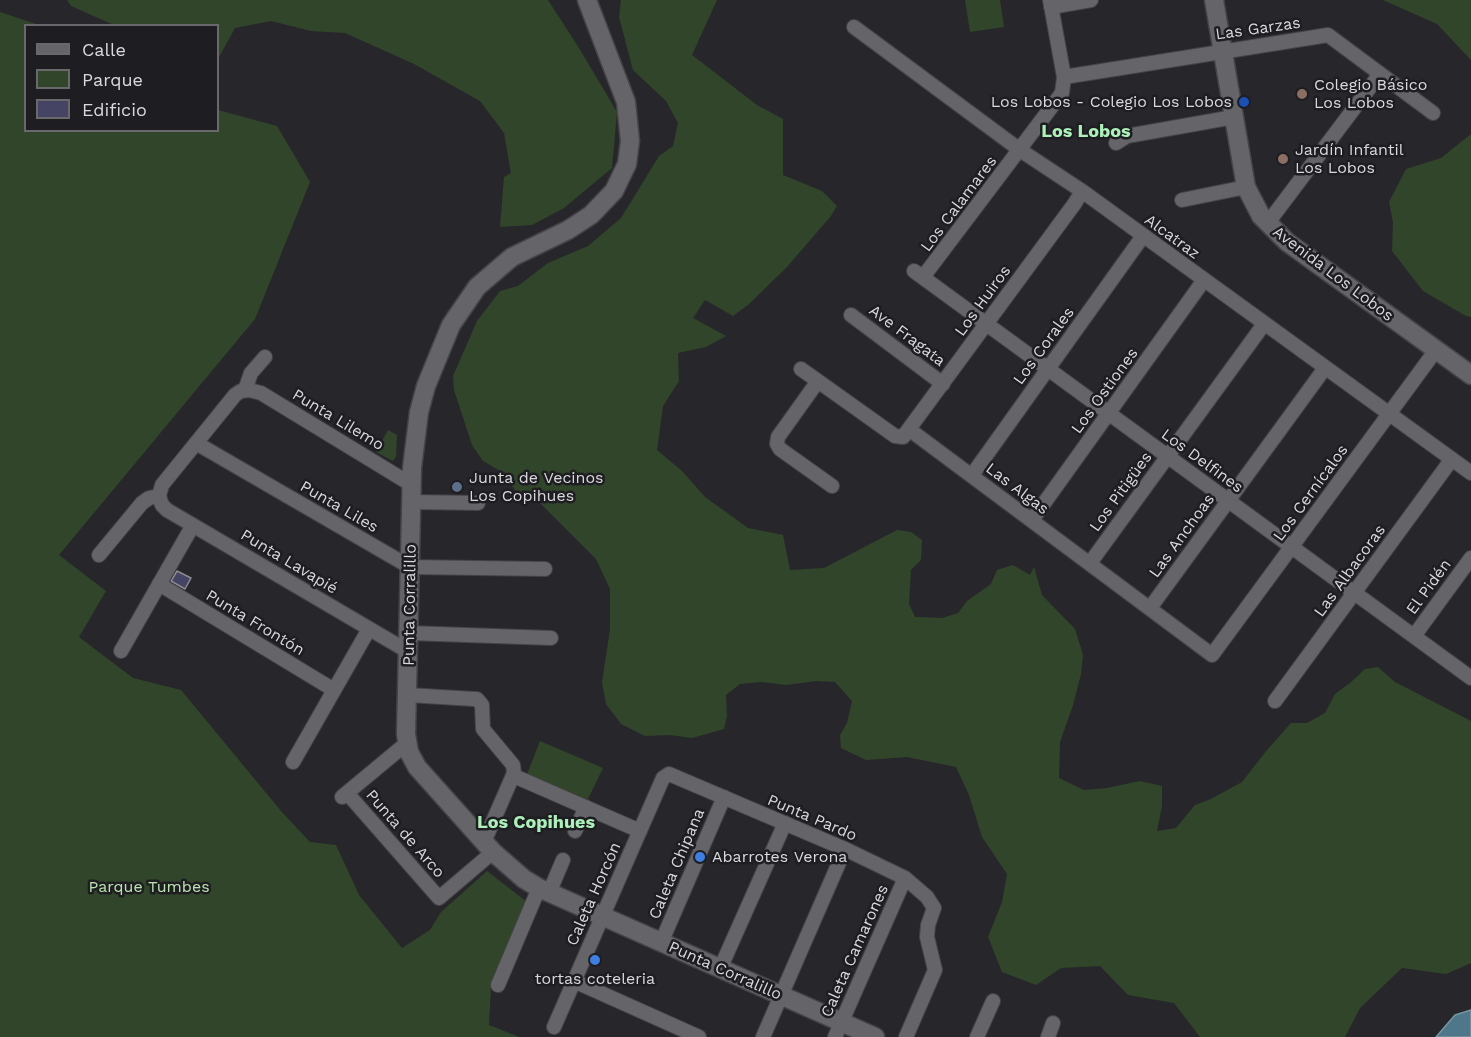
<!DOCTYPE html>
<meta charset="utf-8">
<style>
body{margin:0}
#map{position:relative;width:1471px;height:1037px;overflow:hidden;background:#27272b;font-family:"Work Sans",sans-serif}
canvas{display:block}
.legend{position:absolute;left:24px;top:24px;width:195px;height:108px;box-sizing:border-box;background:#1e1e22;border:2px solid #69696c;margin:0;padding:8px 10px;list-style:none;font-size:18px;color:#d9d9dc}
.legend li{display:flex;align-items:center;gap:12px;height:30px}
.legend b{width:30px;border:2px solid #69696c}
</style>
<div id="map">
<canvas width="1471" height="1037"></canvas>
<ul class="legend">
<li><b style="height:8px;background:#646469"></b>Calle</li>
<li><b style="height:16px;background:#31452a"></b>Parque</li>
<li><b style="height:16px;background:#454464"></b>Edificio</li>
</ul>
</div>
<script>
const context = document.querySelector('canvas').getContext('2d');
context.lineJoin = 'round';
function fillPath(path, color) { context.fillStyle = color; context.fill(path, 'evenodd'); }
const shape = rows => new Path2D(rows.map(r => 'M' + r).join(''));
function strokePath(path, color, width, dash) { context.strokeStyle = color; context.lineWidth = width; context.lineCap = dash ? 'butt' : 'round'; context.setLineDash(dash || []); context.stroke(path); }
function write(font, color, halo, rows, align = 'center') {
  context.font = font + ' "Work Sans",sans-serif'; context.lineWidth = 5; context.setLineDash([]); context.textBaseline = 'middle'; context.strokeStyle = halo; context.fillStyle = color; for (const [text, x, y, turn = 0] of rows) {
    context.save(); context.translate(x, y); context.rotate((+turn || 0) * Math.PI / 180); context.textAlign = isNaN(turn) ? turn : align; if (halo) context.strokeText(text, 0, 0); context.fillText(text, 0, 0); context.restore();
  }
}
const green = shape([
 [67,0,548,0,579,48,617,112,612,168,564,208,532,225,500,227,504,177,511,173,504,133,480,101,414,64,345,33,311,31,271,21,235,28,218,59,218,26,114,25,71,6],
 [621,0,717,0,692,55,757,105,783,119,783,175,822,191,837,206,831,216,787,267,748,305,733,316,705,300,693,318,726,336,706,347,678,353,679,381,663,406,657,450,683,472,705,497,748,528,783,535,790,570,824,568,897,530,911,532,922,540,921,560,911,570,909,604,915,617,942,618,958,613,967,601,991,584,997,570,1013,565,1030,575,1034,567,1042,595,1075,629,1083,655,1081,674,1073,705,1060,742,1059,778,1084,790,1107,788,1140,781,1162,786,1162,806,1157,831,1176,828,1195,805,1211,799,1242,782,1267,750,1291,723,1307,723,1325,713,1335,694,1350,683,1365,669,1378,667,1395,682,1471,721,1471,963,1446,974,1402,968,1360,1008,1345,1037,1200,1037,1174,1003,1128,995,1100,966,1061,968,1036,985,1002,972,988,937,1002,902,1007,874,982,837,969,795,956,767,907,757,866,760,841,748,840,735,847,723,852,701,835,682,817,681,786,685,762,682,740,684,726,695,727,716,724,729,692,738,670,735,645,736,621,724,606,704,602,683,610,629,610,589,596,559,541,504,515,490,502,472,483,461,472,445,454,390,453,376,477,321,500,291,518,286,548,263,588,246,621,218,659,156,673,146,678,123,666,101,633,70,619,17],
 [965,0,1000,0,1004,27,970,32],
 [1383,0,1471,0,1471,60,1437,24],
 [0,12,39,25,26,26,26,130,218,130,218,110,277,126,310,182,255,319,59,555,106,591,79,637,133,678,181,690,281,811,310,842,336,845,359,895,402,948,430,930,441,912,487,871,527,902,491,987,489,1025,519,1037,0,1037],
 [1471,134,1471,317,1466,316,1423,291,1392,251,1393,222,1389,202,1406,169,1441,158],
 [388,430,397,435,396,456,393,461,376,452],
 [540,741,603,768,586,803,526,777]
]);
const water = shape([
 [1471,1010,1471,1037,1436,1037,1455,1015,1471,1010]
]);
const building = shape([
 [177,571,191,578,185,589,171,581,177,571]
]);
const street = shape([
 [1051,7,1091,0],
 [854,27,1020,150,1082,191,1471,473],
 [1064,77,1328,35,1433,113],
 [1116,143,1127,136,1234,117],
 [1182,200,1246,187],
 [1267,224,1380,74],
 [914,271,1471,678],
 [923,277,1062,93,1064,77,1050,0],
 [851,315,943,384],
 [801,369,895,436,903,437,1075,203,1082,191],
 [818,381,778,437,777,444,780,449,832,486],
 [245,390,251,373,265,357],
 [910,430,1212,655,1436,350],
 [196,443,410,567,545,569],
 [972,475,1143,236],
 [159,496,162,485,235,395,241,391,249,390,261,393,412,485],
 [159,496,162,505,167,510,409,652],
 [412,502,478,503],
 [1032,520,1204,280],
 [99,555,142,503,149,498,159,496],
 [1090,563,1264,324],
 [159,584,334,690],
 [1150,608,1325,368],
 [409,633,551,638],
 [1414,636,1471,558],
 [121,651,193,525],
 [408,695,474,699,477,699,482,705,483,729,513,765,514,773,484,842],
 [1275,701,1452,459],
 [293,762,369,629],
 [514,776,640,831],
 [347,793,439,898,493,852],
 [342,797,407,743],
 [575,831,586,807],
 [549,893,563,860],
 [661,943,724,797],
 [720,969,785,823],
 [574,981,699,1037],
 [498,985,539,888],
 [554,1027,663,778,669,774,845,849,905,878,927,897,934,908,928,925,927,937,935,970,906,1037],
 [763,1037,845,849],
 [835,1037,905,878],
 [977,1037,993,1001],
 [1048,1037,1053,1023]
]);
const secondary = shape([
 [587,0,626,102,630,141,627,164,614,191,591,215,568,230,512,257,477,287,451,325,426,386,419,412,412,468,406,734,409,752,417,767,493,852,524,879,539,888,875,1037],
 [1214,0,1246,187,1261,216,1287,242,1471,375]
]);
const markers = [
 [1302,94,6,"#8d6e63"],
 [1244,102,6,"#1a4fb4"],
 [1283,159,6,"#8d6e63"],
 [457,487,6,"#5c6f8a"],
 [700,857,6,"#3f7fe0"],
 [595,960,6,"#3f7fe0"]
];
const streetNames = [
 ["Las Garzas",1258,29,-8],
 ["Los Calamares",959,204,-53],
 ["Alcatraz",1172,237,36],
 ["Avenida Los Lobos",1333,274,37],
 ["Los Huiros",983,301,-54],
 ["Ave Fragata",907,336,37],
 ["Los Corales",1044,346,-54],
 ["Los Ostiones",1105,391,-54],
 ["Punta Lilemo",338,420,31],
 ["Los Delfines",1202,461,36],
 ["Las Algas",1017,489,37],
 ["Los Pitigües",1121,492,-54],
 ["Los Cernícalos",1311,493,-54],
 ["Punta Liles",339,507,30],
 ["Las Anchoas",1182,536,-54],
 ["Punta Lavapié",289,562,31],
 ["Las Albacoras",1350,571,-54],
 ["El Pidén",1429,587,-54],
 ["Punta Corralillo",410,605,-89],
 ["Punta Frontón",255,623,31],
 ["Punta Pardo",812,818,23],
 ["Punta de Arco",405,834,49],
 ["Caleta Chipana",677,864,-67],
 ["Caleta Horcón",594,894,-66],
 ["Caleta Camarones",855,951,-66],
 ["Punta Corralillo",725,971,24]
];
const poiNames = [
 ["Colegio Básico",1314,85],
 ["Los Lobos",1314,103],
 ["Los Lobos - Colegio Los Lobos",1232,102,"right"],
 ["Jardín Infantil",1295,150],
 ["Los Lobos",1295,168],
 ["Junta de Vecinos",469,478],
 ["Los Copihues",469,496],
 ["Abarrotes Verona",712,857],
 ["tortas coteleria",595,979,"center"]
];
const parkNames = [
 ["Parque Tumbes",149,887]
];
const neighbourhoodNames = [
 ["Los Lobos",1086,132],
 ["Los Copihues",536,823]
];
fillPath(green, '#31452a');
fillPath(water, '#4e788a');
strokePath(water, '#7895a3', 1.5);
fillPath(building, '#454464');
strokePath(building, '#8c8c90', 1.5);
strokePath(street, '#444448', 16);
strokePath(secondary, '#444448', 21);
strokePath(street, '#646469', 14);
strokePath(secondary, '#646469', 18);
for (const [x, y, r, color] of markers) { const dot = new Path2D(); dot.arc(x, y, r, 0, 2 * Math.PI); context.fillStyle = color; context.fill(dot); strokePath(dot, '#1e1e22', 2); }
write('16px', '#d9d9dc', '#1e1e22', streetNames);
write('16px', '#d9d9dc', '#1e1e22', poiNames, 'left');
write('16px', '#bbe4ae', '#1e1e22', parkNames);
write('bold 18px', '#adf0b9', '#1e1e22', neighbourhoodNames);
</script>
